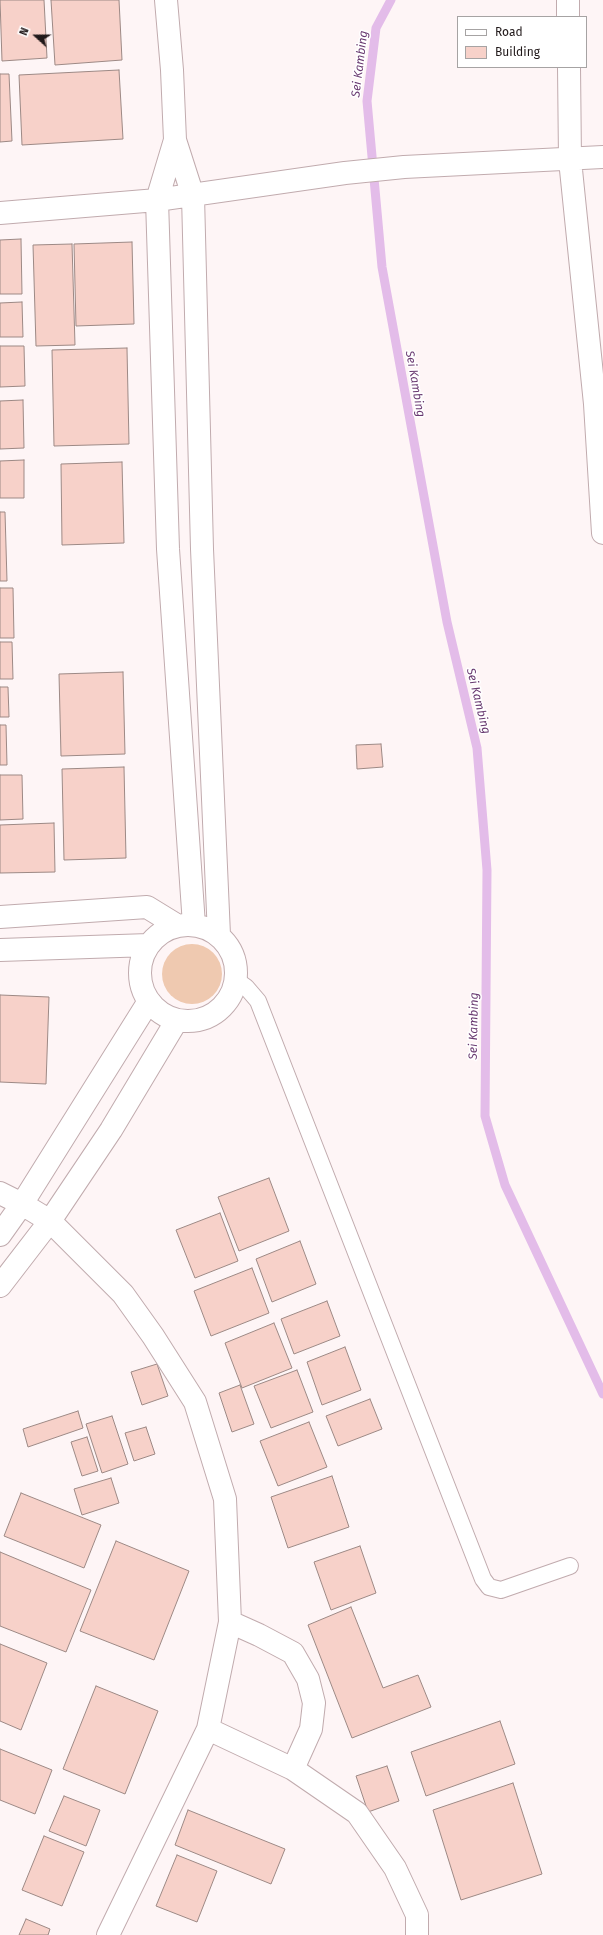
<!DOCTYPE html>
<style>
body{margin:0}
#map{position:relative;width:603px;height:1935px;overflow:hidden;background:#fef5f6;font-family:"Fira Sans",sans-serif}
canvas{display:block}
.legend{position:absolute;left:457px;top:16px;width:130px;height:52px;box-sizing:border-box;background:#fff;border:1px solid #a6a3a3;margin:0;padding:5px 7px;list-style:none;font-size:12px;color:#21191a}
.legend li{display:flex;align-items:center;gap:8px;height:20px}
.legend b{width:20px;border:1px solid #a6a3a3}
.north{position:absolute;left:16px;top:16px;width:40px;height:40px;-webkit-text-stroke:3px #fff;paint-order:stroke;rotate:291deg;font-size:11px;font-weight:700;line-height:16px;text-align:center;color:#21191a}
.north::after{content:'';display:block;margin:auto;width:14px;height:18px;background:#21191a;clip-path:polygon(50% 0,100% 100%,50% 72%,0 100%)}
</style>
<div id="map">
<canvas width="603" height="1935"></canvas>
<ul class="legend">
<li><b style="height:5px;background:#fff"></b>Road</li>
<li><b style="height:11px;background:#f7d1c9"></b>Building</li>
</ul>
<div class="north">N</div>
</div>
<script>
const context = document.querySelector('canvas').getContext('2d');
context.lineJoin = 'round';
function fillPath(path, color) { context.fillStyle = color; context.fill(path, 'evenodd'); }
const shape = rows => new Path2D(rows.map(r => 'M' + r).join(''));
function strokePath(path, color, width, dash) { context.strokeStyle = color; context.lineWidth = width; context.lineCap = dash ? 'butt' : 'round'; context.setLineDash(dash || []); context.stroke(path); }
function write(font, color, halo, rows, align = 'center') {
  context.font = font + ' "Fira Sans",sans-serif'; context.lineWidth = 3; context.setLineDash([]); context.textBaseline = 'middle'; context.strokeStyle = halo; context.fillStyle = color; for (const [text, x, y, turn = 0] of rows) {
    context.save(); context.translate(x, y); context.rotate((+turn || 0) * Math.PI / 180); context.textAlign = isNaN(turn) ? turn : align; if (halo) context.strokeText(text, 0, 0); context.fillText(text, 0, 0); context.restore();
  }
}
const green = shape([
 '162 974a30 30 0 1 1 60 0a30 30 0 1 1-60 0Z'
]);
const stream = shape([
 [391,0,376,28,367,101,382,267,447,622,477,748,487,870,485,1116,505,1185,603,1394]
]);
const building = shape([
 [0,0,44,0,47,58,2,61,0,0],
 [51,0,119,0,122,60,55,65,51,0],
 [119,70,123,139,22,145,19,75,119,70],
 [0,74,9,74,12,141,0,142,0,74],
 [21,239,22,294,0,294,0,240,21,239],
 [132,242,134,324,76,326,74,244,132,242],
 [72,244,75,345,36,346,33,245,72,244],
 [22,302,23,337,0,337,0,303,22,302],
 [0,346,24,346,25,386,0,387,0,346],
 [127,348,129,444,54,446,52,350,127,348],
 [23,400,24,448,0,449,0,401,23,400],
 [24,460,24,498,0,498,0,461,24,460],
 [122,462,124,543,62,545,61,464,122,462],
 [0,512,5,512,7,581,0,581,0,512],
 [0,588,13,588,14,638,0,638,0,588],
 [0,642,12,642,13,679,0,679,0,642],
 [123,672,125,754,61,756,59,674,123,672],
 [0,687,8,687,9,717,0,717,0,687],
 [0,725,6,725,7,765,0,765,0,725],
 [381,744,383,767,357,769,356,745,381,744],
 [124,767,126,858,64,860,62,769,124,767],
 [0,775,22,775,23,819,0,820,0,775],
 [54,823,55,872,0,873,0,825,54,823],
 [0,995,49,997,46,1084,0,1082,0,995],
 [269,1178,289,1231,239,1251,218,1197,269,1178],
 [220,1213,238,1261,195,1278,176,1230,220,1213],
 [300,1241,316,1284,272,1302,256,1259,300,1241],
 [252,1268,269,1313,211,1336,194,1291,252,1268],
 [327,1301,340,1336,294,1354,281,1319,327,1301],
 [274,1323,292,1368,242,1388,225,1343,274,1323],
 [345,1347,361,1390,322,1405,307,1362,345,1347],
 [157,1364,168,1396,142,1405,131,1372,157,1364],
 [297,1370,313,1412,271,1428,254,1386,297,1370],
 [240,1385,254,1424,232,1432,219,1393,240,1385],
 [370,1399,382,1429,338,1446,326,1416,370,1399],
 [78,1411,83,1428,28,1447,23,1429,78,1411],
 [112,1416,128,1464,102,1473,86,1424,112,1416],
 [309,1422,327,1467,278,1486,260,1441,309,1422],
 [146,1427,155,1454,134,1461,125,1433,146,1427],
 [87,1437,98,1471,82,1476,71,1442,87,1437],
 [332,1476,349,1527,288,1548,271,1497,332,1476],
 [111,1478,119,1503,82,1515,74,1489,111,1478],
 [21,1493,101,1525,84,1568,4,1536,21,1493],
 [116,1541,189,1571,154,1660,80,1631,116,1541],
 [360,1546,376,1593,331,1610,314,1562,360,1546],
 [0,1552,91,1590,66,1652,0,1626,0,1552],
 [351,1607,383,1688,418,1675,431,1707,352,1738,308,1625,351,1607],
 [0,1644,47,1663,21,1730,0,1721,0,1644],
 [96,1686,158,1711,125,1794,63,1769,96,1686],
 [500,1721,515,1764,426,1796,411,1752,500,1721],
 [0,1749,52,1770,35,1814,0,1800,0,1749],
 [387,1766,399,1801,368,1812,356,1776,387,1766],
 [513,1783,542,1874,461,1900,433,1810,513,1783],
 [64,1796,100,1810,86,1846,49,1831,64,1796],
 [188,1810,285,1849,271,1884,175,1845,188,1810],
 [44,1836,84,1852,62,1906,22,1890,44,1836],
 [177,1855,217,1871,197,1922,156,1906,177,1855],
 [26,1919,50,1929,48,1935,19,1935,26,1919]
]);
const service = shape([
 [236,980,246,987,258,1001,483,1579,489,1587,501,1590,570,1566]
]);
const minor = shape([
 [166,0,172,70,175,140,193,196,202,549,219,935],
 [568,0,568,17],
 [569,67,570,160,595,404,603,533],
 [175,140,157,200,168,549,194,925],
 [0,213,157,200,345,173,404,167,603,157],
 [0,917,147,907,178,926],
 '140 973a48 48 0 1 1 96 0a48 48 0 1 1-96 0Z',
 [0,950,149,945],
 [0,1193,22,1204,50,1221,123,1294,153,1336,195,1402,225,1499,230,1622,208,1729,108,1935],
 [0,1235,22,1204,149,1001],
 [0,1286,50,1221,111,1130,177,1020],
 [230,1622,259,1635,293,1653,308,1679,314,1703,311,1729,293,1769],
 [208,1729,293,1769,357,1813,395,1868,417,1915,417,1935]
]);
const waterNames = [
 ["Sei Kambing",360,64,-83],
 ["Sei Kambing",415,384,80],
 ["Sei Kambing",478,701,76],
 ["Sei Kambing",474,1026,-89]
];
fillPath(green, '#efc9b0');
strokePath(stream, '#e3bce9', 9);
fillPath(building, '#f7d1c9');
strokePath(building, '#9d8985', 1);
strokePath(service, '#c1abae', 18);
strokePath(minor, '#c1abae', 24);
strokePath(service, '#fff', 16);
strokePath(minor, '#fff', 22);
write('italic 12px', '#683970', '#fff', waterNames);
</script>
